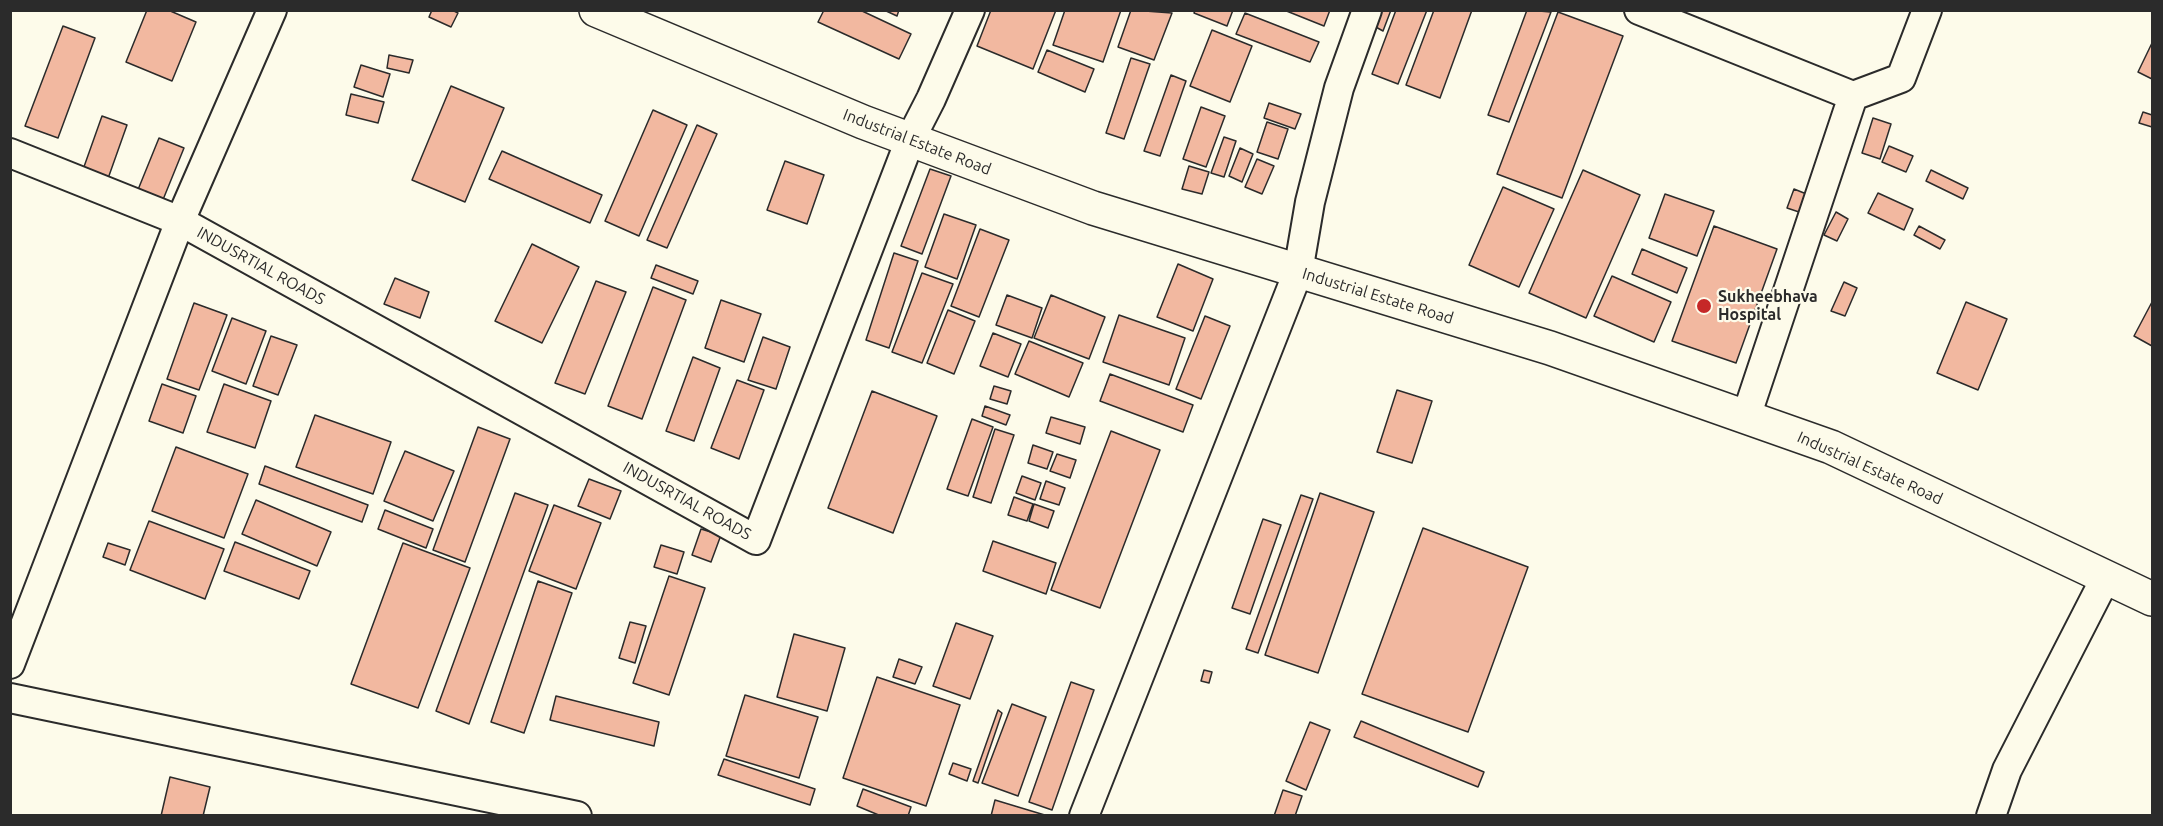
<!DOCTYPE html>
<style>
body{margin:0}
#map{position:relative;width:2163px;height:826px;overflow:hidden;background:#fdfbea;font-family:Ubuntu,sans-serif}
canvas{display:block}
.frame{position:absolute;inset:0;border:12px solid #2b2b2b;pointer-events:none}
</style>
<div id="map">
<canvas width="2163" height="826"></canvas>
<div class="frame"></div>
</div>
<script>
const context = document.querySelector('canvas').getContext('2d');
context.lineJoin = 'round';
function fillPath(path, color) { context.fillStyle = color; context.fill(path, 'evenodd'); }
const shape = rows => new Path2D(rows.map(r => 'M' + r).join(''));
function strokePath(path, color, width, dash) { context.strokeStyle = color; context.lineWidth = width; context.lineCap = dash ? 'butt' : 'round'; context.setLineDash(dash || []); context.stroke(path); }
function write(font, color, halo, rows, align = 'center') {
  context.font = font + ' Ubuntu,sans-serif'; context.lineWidth = 4.5; context.setLineDash([]); context.textBaseline = 'middle'; context.strokeStyle = halo; context.fillStyle = color; for (const [text, x, y, turn = 0] of rows) {
    context.save(); context.translate(x, y); context.rotate((+turn || 0) * Math.PI / 180); context.textAlign = isNaN(turn) ? turn : align; if (halo) context.strokeText(text, 0, 0); context.fillText(text, 0, 0); context.restore();
  }
}
const building = shape([
 [147,10,168,10,196,22,172,81,126,62,147,10],
 [432,10,452,10,458,13,451,27,429,17,432,10],
 [824,10,860,10,911,34,899,59,818,22,824,10],
 [884,10,899,10,897,16,884,10],
 [991,10,1056,10,1033,69,977,46,991,10],
 [1065,10,1121,10,1103,62,1053,45,1065,10],
 [1131,10,1172,13,1154,60,1118,47,1131,10],
 [1195,10,1233,10,1227,26,1194,13,1195,10],
 [1284,10,1330,10,1324,26,1284,10],
 [1381,10,1391,10,1383,31,1374,26,1381,10],
 [1396,10,1427,10,1398,84,1372,74,1396,10],
 [1434,10,1472,10,1440,98,1406,85,1434,10],
 [1527,10,1551,12,1509,122,1488,115,1527,10],
 [1558,12,1623,36,1562,198,1497,174,1558,12],
 [1245,13,1319,42,1310,62,1236,34,1245,13],
 [63,26,95,38,58,138,25,126,63,26],
 [1212,30,1252,46,1230,102,1190,86,1212,30],
 [2152,43,2152,79,2138,72,2152,43],
 [1047,50,1094,69,1085,92,1038,72,1047,50],
 [389,55,413,60,409,73,387,68,389,55],
 [1131,58,1150,64,1124,139,1106,133,1131,58],
 [361,65,390,74,383,97,354,87,361,65],
 [1171,75,1186,81,1160,156,1144,151,1171,75],
 [451,86,504,108,465,202,412,180,451,86],
 [351,94,384,102,378,123,346,115,351,94],
 [1269,103,1301,114,1295,129,1264,118,1269,103],
 [1201,107,1225,116,1206,167,1183,159,1201,107],
 [653,110,687,125,639,236,605,221,653,110],
 [2143,112,2152,115,2152,127,2139,123,2143,112],
 [102,116,127,125,105,187,80,178,102,116],
 [1873,118,1891,124,1880,159,1862,153,1873,118],
 [1267,122,1288,129,1278,159,1257,152,1267,122],
 [697,125,717,134,667,248,647,240,697,125],
 [1224,137,1236,141,1224,177,1211,173,1224,137],
 [159,138,184,148,158,212,133,202,159,138],
 [1889,146,1913,156,1906,172,1882,162,1889,146],
 [1240,148,1253,154,1242,182,1229,176,1240,148],
 [502,151,602,195,590,223,489,179,502,151],
 [1257,159,1274,166,1262,194,1245,187,1257,159],
 [785,161,824,175,807,224,767,210,785,161],
 [1189,166,1209,172,1202,194,1182,189,1189,166],
 [930,169,951,176,922,254,901,246,930,169],
 [1583,170,1640,195,1586,318,1529,293,1583,170],
 [1931,170,1968,188,1963,199,1926,181,1931,170],
 [1503,187,1554,209,1519,287,1469,265,1503,187],
 [1794,189,1809,195,1802,213,1787,208,1794,189],
 [1878,193,1913,209,1904,230,1868,213,1878,193],
 [1665,194,1714,211,1697,256,1649,238,1665,194],
 [1836,212,1848,219,1837,241,1824,235,1836,212],
 [944,214,976,225,957,279,925,267,944,214],
 [1714,226,1777,249,1736,363,1672,341,1714,226],
 [1919,226,1945,240,1940,249,1914,235,1919,226],
 [980,229,1009,240,979,317,951,306,980,229],
 [532,244,579,267,542,343,495,321,532,244],
 [1642,249,1687,268,1677,293,1632,274,1642,249],
 [894,253,918,261,889,348,866,340,894,253],
 [1178,264,1213,279,1193,331,1157,317,1178,264],
 [656,265,698,281,693,294,651,278,656,265],
 [922,273,953,284,922,363,892,352,922,273],
 [1612,276,1671,302,1654,342,1594,316,1612,276],
 [395,278,429,292,420,318,384,304,395,278],
 [596,281,626,292,585,394,555,383,596,281],
 [1844,282,1857,288,1845,316,1831,311,1844,282],
 [653,287,686,300,642,419,608,406,653,287],
 [1007,295,1042,308,1032,338,996,325,1007,295],
 [1051,295,1105,317,1089,359,1034,338,1051,295],
 [721,300,761,314,744,362,705,348,721,300],
 [1966,302,2007,319,1978,390,1937,373,1966,302],
 [2152,302,2152,346,2134,336,2152,302],
 [194,303,227,315,199,390,167,379,194,303],
 [948,310,975,321,954,374,927,363,948,310],
 [1119,315,1185,338,1169,385,1103,362,1119,315],
 [1205,316,1230,326,1201,399,1176,389,1205,316],
 [232,318,266,331,246,384,212,371,232,318],
 [993,333,1021,344,1008,377,980,366,993,333],
 [271,336,297,345,278,395,253,386,271,336],
 [763,337,790,347,776,389,748,380,763,337],
 [1029,341,1083,363,1069,397,1015,374,1029,341],
 [693,357,720,368,694,441,666,431,693,357],
 [1110,374,1193,405,1183,432,1100,401,1110,374],
 [737,380,764,390,739,459,711,448,737,380],
 [162,384,196,396,183,433,149,421,162,384],
 [224,384,271,401,255,448,207,432,224,384],
 [994,386,1011,391,1007,404,990,399,994,386],
 [1397,390,1432,401,1412,463,1377,452,1397,390],
 [872,391,937,416,893,533,828,508,872,391],
 [985,406,1010,415,1006,425,982,416,985,406],
 [315,415,391,442,373,494,296,467,315,415],
 [1051,417,1085,427,1080,444,1046,433,1051,417],
 [972,419,993,427,968,496,947,489,972,419],
 [478,427,510,439,465,562,433,550,478,427],
 [995,429,1014,435,991,503,973,497,995,429],
 [1111,431,1160,450,1100,608,1051,590,1111,431],
 [1033,445,1053,452,1047,469,1028,463,1033,445],
 [176,447,248,474,224,538,152,511,176,447],
 [405,451,454,471,433,521,384,501,405,451],
 [1057,454,1076,460,1070,478,1050,471,1057,454],
 [265,466,368,505,362,522,259,484,265,466],
 [1022,476,1041,483,1035,500,1016,493,1022,476],
 [589,479,621,491,610,519,578,506,589,479],
 [1046,481,1065,488,1059,505,1040,499,1046,481],
 [515,493,548,505,469,724,436,711,515,493],
 [1320,493,1374,512,1318,673,1265,655,1320,493],
 [1301,495,1313,499,1258,653,1246,649,1301,495],
 [1014,497,1033,504,1027,521,1008,515,1014,497],
 [256,500,331,532,317,566,242,534,256,500],
 [1034,504,1054,511,1048,528,1029,521,1034,504],
 [554,505,601,523,576,589,529,571,554,505],
 [385,510,433,529,426,548,378,529,385,510],
 [1263,519,1281,525,1250,614,1232,608,1263,519],
 [149,521,224,549,205,599,130,570,149,521],
 [1423,528,1528,567,1468,732,1362,694,1423,528],
 [701,529,721,535,711,562,692,555,701,529],
 [993,541,1056,563,1046,594,983,571,993,541],
 [235,542,310,571,299,599,224,571,235,542],
 [108,543,130,550,125,565,103,557,108,543],
 [403,543,470,568,418,708,351,684,403,543],
 [661,545,684,552,677,574,654,567,661,545],
 [669,576,705,588,669,695,633,683,669,576],
 [538,581,572,593,524,733,491,722,538,581],
 [630,622,646,626,635,663,619,658,630,622],
 [956,623,993,636,970,699,933,686,956,623],
 [794,634,845,648,827,711,777,697,794,634],
 [899,659,922,667,915,684,893,677,899,659],
 [1204,670,1212,672,1209,683,1201,681,1204,670],
 [877,677,960,705,926,806,843,778,877,677],
 [1071,682,1094,690,1052,810,1029,802,1071,682],
 [745,695,818,717,799,778,726,756,745,695],
 [556,696,659,722,654,746,550,720,556,696],
 [1012,704,1046,717,1018,796,982,783,1012,704],
 [998,710,1002,713,978,783,973,781,998,710],
 [1361,721,1484,772,1478,787,1354,737,1361,721],
 [1310,722,1330,730,1306,790,1286,781,1310,722],
 [724,759,815,789,810,805,718,775,724,759],
 [953,763,971,769,967,781,949,774,953,763],
 [170,777,210,787,203,816,161,816,170,777],
 [863,789,911,807,908,816,881,816,857,806,863,789],
 [1283,790,1302,796,1295,816,1274,816,1283,790],
 [995,800,1048,816,991,816,995,800]
]);
const minor = shape([
 [1639,10,1853,96,1746,417],
 [1853,96,1901,78,1927,10],
 [10,153,180,221,756,540,910,140,931,99,970,10],
 [10,664,180,221,272,10],
 [10,698,577,816],
 [1084,816,1298,272,1310,202,1339,88,1367,10],
 [1991,816,2007,770,2106,577]
]);
const major = shape([
 [596,10,863,122,1093,208,1550,348,1831,447,2152,599]
]);
const markers = [
 [1704,306,8,"#c62828"]
];
const streetNames = [
 ["Industrial Estate Road",917,142,21],
 ["INDUSRTIAL ROADS",261,266,29],
 ["Industrial Estate Road",1378,296,17],
 ["Industrial Estate Road",1870,468,24],
 ["INDUSRTIAL ROADS",687,501,29]
];
const poiNames = [
 ["Sukheebhava",1718,297],
 ["Hospital",1718,315]
];
fillPath(building, '#f2b8a0');
strokePath(building, '#2b2b2b', 1.5);
strokePath(minor, '#2b2b2b', 32);
strokePath(major, '#2b2b2b', 36);
strokePath(minor, '#fdfbea', 28);
strokePath(major, '#fdfbea', 33);
for (const [x, y, r, color] of markers) { const dot = new Path2D(); dot.arc(x, y, r, 0, 2 * Math.PI); context.fillStyle = color; context.fill(dot); strokePath(dot, '#fdfbea', 2); }
write('16px', '#2b2b2b', '#fdfbea', streetNames);
write('bold 16px', '#2b2b2b', '#fdfbea', poiNames, 'left');
</script>
